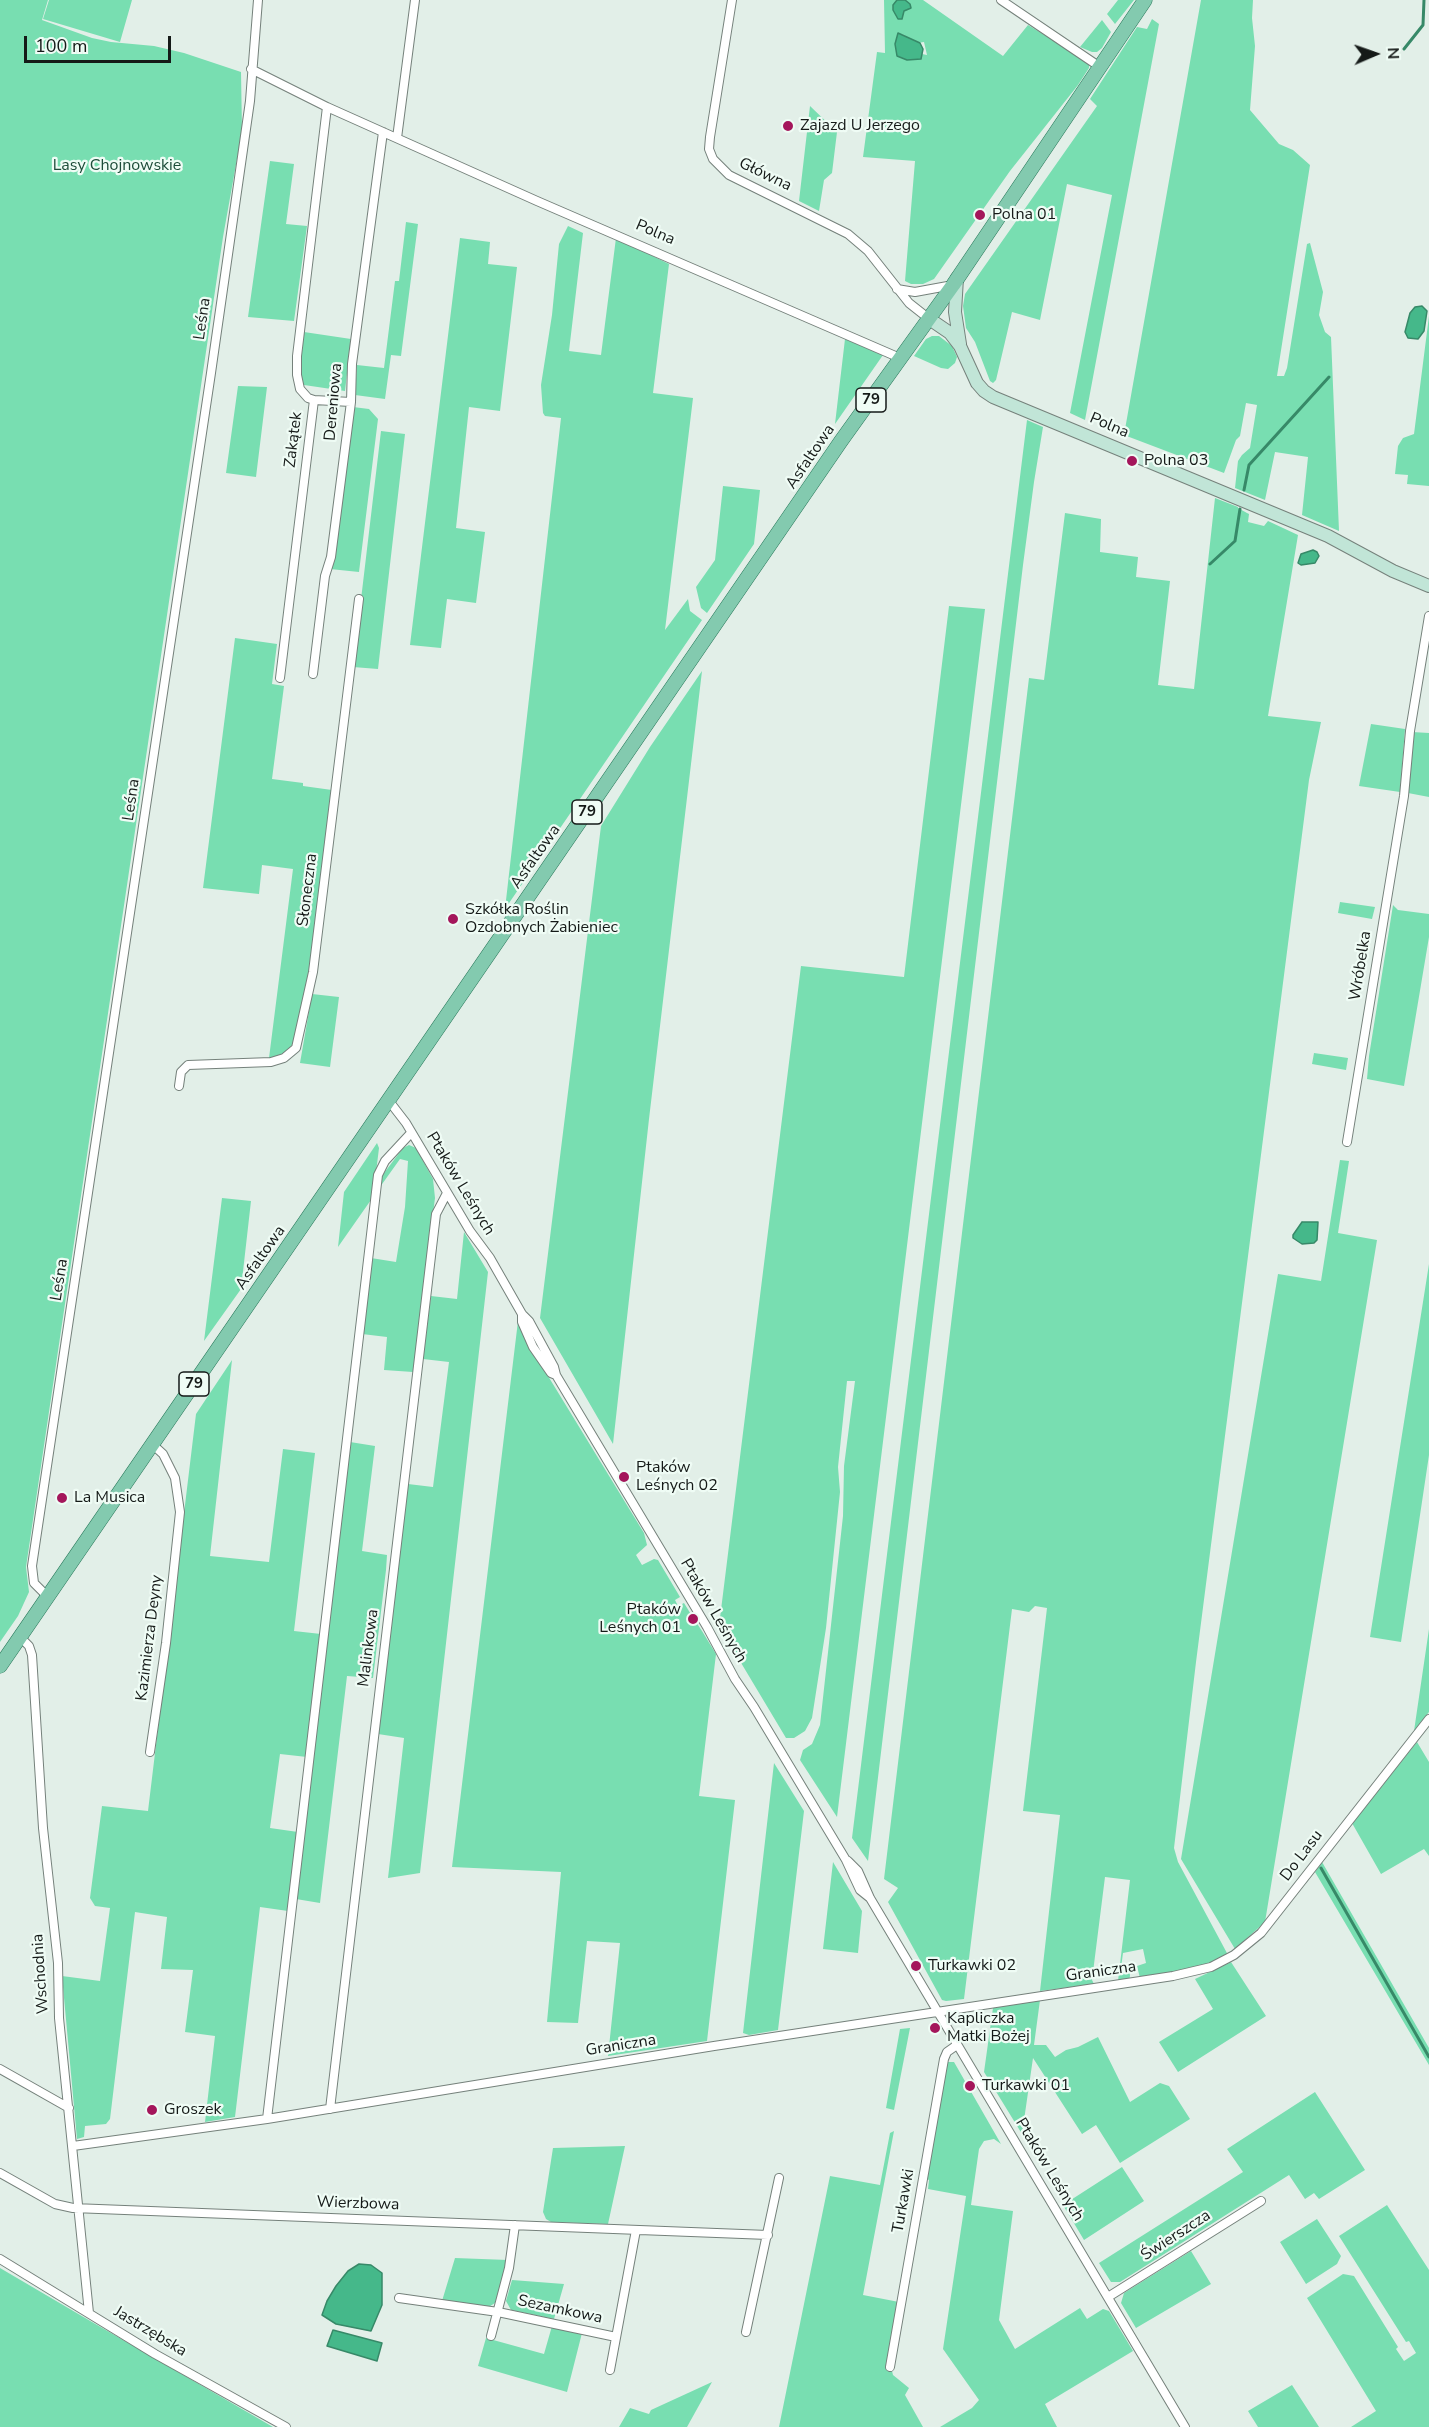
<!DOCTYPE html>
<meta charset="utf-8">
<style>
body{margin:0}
#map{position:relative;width:1429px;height:2427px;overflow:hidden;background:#e2efe8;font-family:"Nunito Sans",sans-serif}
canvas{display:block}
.north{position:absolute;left:1345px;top:24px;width:60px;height:60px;-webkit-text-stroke:4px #effcf5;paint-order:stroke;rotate:88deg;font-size:16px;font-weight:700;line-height:24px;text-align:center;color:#151a18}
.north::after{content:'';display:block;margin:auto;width:21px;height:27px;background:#151a18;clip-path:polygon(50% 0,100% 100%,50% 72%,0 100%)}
.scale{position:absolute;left:24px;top:36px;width:147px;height:27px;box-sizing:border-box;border:3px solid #151a18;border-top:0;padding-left:8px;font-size:18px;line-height:21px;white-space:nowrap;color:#151a18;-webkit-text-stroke:4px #effcf5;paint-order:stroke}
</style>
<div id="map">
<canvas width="1429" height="2427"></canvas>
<div class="north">N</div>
<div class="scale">100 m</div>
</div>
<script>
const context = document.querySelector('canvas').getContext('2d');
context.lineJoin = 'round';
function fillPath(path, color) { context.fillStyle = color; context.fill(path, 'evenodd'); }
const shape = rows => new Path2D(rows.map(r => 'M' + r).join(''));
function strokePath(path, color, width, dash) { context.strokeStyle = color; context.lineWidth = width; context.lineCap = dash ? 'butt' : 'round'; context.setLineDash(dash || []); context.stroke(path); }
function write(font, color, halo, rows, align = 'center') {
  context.font = font + ' "Nunito Sans",sans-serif'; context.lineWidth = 4.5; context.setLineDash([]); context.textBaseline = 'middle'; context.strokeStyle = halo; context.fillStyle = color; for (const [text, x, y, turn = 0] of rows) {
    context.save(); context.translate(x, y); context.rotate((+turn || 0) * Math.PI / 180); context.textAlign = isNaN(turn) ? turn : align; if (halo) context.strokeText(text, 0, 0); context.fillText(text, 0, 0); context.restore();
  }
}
const green = shape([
 [0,0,48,0,42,20,92,38,111,42,154,46,184,53,241,72,242,131,223,237,26,1567,29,1592,18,1616,0,1642],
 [49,0,132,0,120,42,43,19],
 [884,0,923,0,1003,56,1028,25,1089,62,1089,68,1078,85,1010,171,934,279,923,284,911,284,905,281,915,161,863,157,877,52,885,53],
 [902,34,917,43,924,42,927,55,922,54,921,59],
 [1118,0,1134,0,1115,24,1107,14],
 [1201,0,1253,0,1252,18,1255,46,1250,110,1279,144,1293,150,1310,165,1277,376,1284,376,1287,368,1307,244,1310,243,1323,292,1319,315,1325,332,1331,337,1339,531,1302,515,1308,457,1275,452,1265,500,1235,488,1238,461,1242,455,1250,448,1257,405,1246,403,1240,436,1236,440,1224,473,1124,435],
 [1152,19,1159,24,1085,420,1070,413,1112,195,1067,184,1040,320,1012,312,996,380,993,383,990,381,975,342,966,328,963,306,965,294,1097,106,1090,99,1137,27,1147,29],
 [1102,20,1111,32,1102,48,1097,52,1092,52,1080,47],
 [810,106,837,132,832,173,824,180,819,211,799,201],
 [270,161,294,164,286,224,307,226,294,321,248,317],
 [406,222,418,224,401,356,391,355,385,399,355,395,357,365,384,368,395,281,399,281],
 [568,226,583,233,569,351,601,355,616,238,669,264,653,393,693,398,665,630,688,599,690,611,702,620,505,909,561,418,545,416,543,413,541,385,552,315,559,244],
 [460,238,490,242,488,264,517,267,500,411,469,407,456,528,485,532,476,603,447,599,441,648,410,645],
 [1429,316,1429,486,1407,484,1408,475,1395,474,1398,446,1403,438,1414,434],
 [304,332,351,339,345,391,304,385,299,378],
 [932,336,939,336,952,346,957,357,955,363,948,369,941,368,914,356,926,339],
 [845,339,883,355,835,424],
 [238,386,267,387,256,477,226,473],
 [353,407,369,409,378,419,359,572,330,569],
 [1027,420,1043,427,1034,482,1023,565,868,1861,852,1838],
 [381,431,405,434,378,669,353,667],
 [723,486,760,490,754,544,707,613,701,608,696,587,715,560],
 [1215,498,1238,507,1238,508,1247,513,1249,514,1248,522,1264,526,1268,521,1298,535,1268,716,1321,722,1309,780,1196,1662,1174,1848,1178,1862,1228,1955,1202,1967,1140,1978,1137,1966,1146,1963,1143,1949,1123,1953,1121,1968,1129,1967,1130,1976,1129,1980,1118,1981,1130,1880,1105,1877,1092,1980,1094,1984,1040,1991,1060,1815,1023,1811,1047,1608,1035,1606,1029,1612,1012,1609,964,1999,946,2001,942,2000,888,1902,898,1888,884,1879,1029,678,1044,680,1065,513,1101,519,1100,552,1138,557,1136,577,1170,581,1158,685,1194,689],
 [949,606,985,609,837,1817,800,1760,803,1750,812,1744,820,1725,843,1516,844,1466,855,1381,847,1381,838,1467,840,1492,826,1628,812,1718,805,1731,794,1738,786,1738,719,1626,801,966,904,977],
 [235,638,277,644,272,684,284,686,272,779,303,783,303,786,332,790,309,982,296,1041,282,1056,269,1058,293,869,262,865,259,894,203,888],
 [702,671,649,1119,613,1444,540,1318,601,826,650,747],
 [1371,724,1405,729,1400,792,1359,786],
 [1412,732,1429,733,1429,797,1408,793],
 [1340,902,1375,907,1372,919,1338,913],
 [1393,905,1398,910,1429,914,1429,937,1404,1086,1367,1079,1369,1056],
 [312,994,339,997,330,1067,300,1063],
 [1314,1053,1348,1058,1346,1070,1312,1064],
 [377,1143,379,1148,373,1197,338,1247,344,1192],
 [409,1145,416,1148,433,1179,435,1198,413,1372,384,1370,387,1337,362,1334,371,1258,396,1262,405,1207,408,1161,400,1159,380,1187,381,1177,403,1148],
 [1340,1160,1349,1161,1338,1233,1377,1240,1265,1922,1235,1949,1181,1859,1278,1274,1321,1281],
 [222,1198,251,1201,241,1289,204,1341],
 [464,1232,488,1272,420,1873,388,1878,404,1738,378,1734,408,1484,433,1487,449,1362,423,1359,431,1296,457,1299],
 [1429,1264,1429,1455,1401,1642,1370,1637],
 [518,1321,526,1340,644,1533,647,1545,636,1555,642,1565,654,1559,658,1560,680,1597,675,1600,678,1606,684,1603,692,1616,690,1617,693,1623,696,1622,702,1631,716,1654,699,1796,735,1800,707,2041,608,2056,620,1943,587,1941,578,2023,547,2022,561,1872,452,1867],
 [232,1360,210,1556,269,1562,283,1449,315,1453,294,1631,321,1634,307,1757,280,1754,270,1828,298,1832,288,1911,260,1907,235,2117,205,2122,215,2036,185,2032,193,1970,161,1969,167,1917,135,1912,110,2119,106,2124,85,2126,84,2137,77,2139,62,1976,100,1981,110,1908,95,1906,90,1898,102,1806,148,1811,196,1414],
 [350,1442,375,1446,362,1551,387,1555,386,1570,373,1678,347,1676,320,1903,296,1899],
 [1429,1629,1429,1712,1414,1731],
 [1417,1742,1429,1762,1429,1856,1424,1849,1381,1874,1352,1823],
 [774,1763,804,1811,778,2030,749,2035,743,2033],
 [833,1862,862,1911,858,1953,823,1949],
 [1322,1862,1429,2048,1429,2065,1315,1872],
 [1231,1962,1266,2016,1178,2072,1159,2042,1213,2009,1195,1979],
 [1040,2000,1034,2045,1046,2045,1055,2057,1066,2050,1078,2047,1098,2037,1130,2102,1160,2083,1169,2086,1190,2119,1120,2163,1096,2125,1082,2134,1033,2058,1022,2134,984,2072,993,2008],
 [910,2028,894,2110,886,2108,900,2029],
 [947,2062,954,2062,1001,2144,994,2139,984,2141,979,2149,971,2205,1013,2211,999,2320,1015,2349,1080,2308,1087,2319,1103,2309,1109,2311,1133,2351,1045,2404,1057,2427,940,2427,972,2408,979,2400,943,2349,966,2196,928,2189,929,2180,927,2179],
 [1315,2092,1365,2170,1319,2199,1314,2193,1305,2199,1289,2175,1120,2282,1111,2282,1099,2263,1243,2172,1227,2149],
 [894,2131,863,2295,899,2302,888,2370,892,2371,893,2375,909,2388,905,2395,923,2427,779,2427,830,2176,880,2185,890,2133],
 [625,2146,608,2224,551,2222,546,2219,543,2212,553,2148],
 [1122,2167,1144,2201,1084,2240,1063,2205],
 [1387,2205,1429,2270,1429,2427,1351,2427,1376,2411,1307,2298,1343,2274,1354,2276,1398,2347,1396,2349,1404,2361,1416,2353,1409,2341,1406,2342,1339,2236],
 [1317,2219,1341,2256,1337,2264,1306,2284,1280,2242],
 [1191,2251,1211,2284,1136,2328,1121,2303,1124,2293],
 [455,2258,508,2260,495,2303,487,2308,442,2301],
 [0,2268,92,2322,273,2427,0,2427],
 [512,2280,564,2284,554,2319,511,2310,506,2301],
 [552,2326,582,2333,567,2392,478,2366,486,2338,544,2354],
 [712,2382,687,2427,619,2427,630,2408,649,2414,651,2410],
 [1292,2385,1319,2427,1258,2427,1248,2411]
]);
const water = shape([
 [897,0,905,0,910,4,911,8,904,11,902,19,898,19,893,10,893,5,897,0],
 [898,33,920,43,923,49,921,59,907,60,897,56,895,44,898,33],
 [1422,306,1427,311,1424,331,1418,339,1408,338,1405,332,1410,313,1415,307,1422,306],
 [1313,550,1317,552,1319,556,1315,563,1301,565,1298,563,1301,554,1313,550],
 [1302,1222,1318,1222,1317,1240,1314,1243,1302,1244,1293,1238,1293,1235,1302,1222],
 [359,2264,371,2265,382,2273,382,2305,371,2331,336,2324,322,2315,327,2301,336,2286,348,2271,359,2264],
 [333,2330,382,2343,377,2361,327,2346,333,2330]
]);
const stream = shape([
 [1404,49,1423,25,1424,0],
 [1244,490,1249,465,1329,377],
 [1210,564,1235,541,1240,509],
 [1321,1868,1429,2057]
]);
const street = shape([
 [732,0,710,137,709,149,713,159,729,175,848,234,868,251,909,303,928,318],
 [1001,0,1100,67],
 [251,69,327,107,537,201,900,358],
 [397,138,415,0],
 [897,289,915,292,953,285],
 [314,400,351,402],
 [313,674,325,576,331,557,351,402,352,364,383,132],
 [280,678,314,400,308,398,300,389,297,375,297,356,327,107],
 [179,1086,181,1072,188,1065,271,1062,284,1058,296,1048,313,972,359,599],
 [389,1101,406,1123,470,1231,490,1258,522,1314,529,1321,554,1367,556,1375,707,1627,735,1679,754,1707,846,1860,860,1890,870,1898],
 [1347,1142,1404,796,1410,731,1429,616],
 [522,1314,522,1322,533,1347,551,1373,556,1375],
 [48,1597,34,1583,32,1566,211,373,250,101,258,0],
 [20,1637,29,1646,32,1655,43,1828,58,1963,59,2018,89,2313],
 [150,1752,166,1643,180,1512,175,1478,163,1454,152,1444],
 [848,1861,858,1871,870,1898,1185,2427],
 [0,2069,69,2108],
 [330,2109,436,1214,447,1193],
 [267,2119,378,1175,385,1161,411,1133],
 [73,2146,267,2119,714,2046,1173,1976,1211,1967,1234,1955,1261,1933,1429,1719],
 [0,2173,55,2204,73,2208,768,2235],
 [0,2259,155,2354,286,2427],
 [1108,2297,1261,2201],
 [399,2298,498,2312,616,2337],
 [746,2332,779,2178],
 [491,2336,509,2268,515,2225],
 [890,2367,944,2059,947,2052,957,2045],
 [610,2370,636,2230]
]);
const secondary = shape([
 [957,278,955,312,960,344],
 [928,318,950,333,960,346,977,383,984,391,993,397,1328,536,1393,571,1429,586]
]);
const primary = shape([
 [0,1666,841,441,953,285,1145,0]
]);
const markers = [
 [788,126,6,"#a4165b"],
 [980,215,6,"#a4165b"],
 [1132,461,6,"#a4165b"],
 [453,919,6,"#a4165b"],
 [624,1477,6,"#a4165b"],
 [62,1498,6,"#a4165b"],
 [693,1619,6,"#a4165b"],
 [916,1966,6,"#a4165b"],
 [935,2028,6,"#a4165b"],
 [970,2086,6,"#a4165b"],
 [152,2110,6,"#a4165b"]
];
const shields = [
 [871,400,30],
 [587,812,30],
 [194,1384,30]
];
const shieldNames = [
 ["79",871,400],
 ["79",587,812],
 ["79",194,1384]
];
const poiNames = [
 ["Zajazd U Jerzego",800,126],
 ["Polna 01",992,215],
 ["Polna 03",1144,461],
 ["Szkółka Roślin",465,910],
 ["Ozdobnych Żabieniec",465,928],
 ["Ptaków",636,1468],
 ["Leśnych 02",636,1486],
 ["La Musica",74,1498],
 ["Ptaków",681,1610,"right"],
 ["Leśnych 01",681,1628,"right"],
 ["Turkawki 02",928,1966],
 ["Kapliczka",947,2019],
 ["Matki Bożej",947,2037],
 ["Turkawki 01",982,2086],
 ["Groszek",164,2110]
];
const parkNames = [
 ["Lasy Chojnowskie",117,166]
];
const streetNames = [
 ["Główna",765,175,26],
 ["Polna",655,233,23],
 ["Leśna",203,319,-82],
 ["Dereniowa",334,402,-85],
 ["Polna",1109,426,23],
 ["Zakątek",294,440,-83],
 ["Asfaltowa",811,457,-56],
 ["Leśna",132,800,-82],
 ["Asfaltowa",536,857,-55],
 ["Słoneczna",308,890,-83],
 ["Wróbelka",1361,966,-81],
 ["Ptaków Leśnych",460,1184,59],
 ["Asfaltowa",261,1258,-55],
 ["Leśna",60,1280,-81],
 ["Ptaków Leśnych",713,1611,60],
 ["Kazimierza Deyny",150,1638,-83],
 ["Malinkowa",369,1648,-83],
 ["Do Lasu",1302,1856,-53],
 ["Graniczna",1101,1972,-8],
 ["Wschodnia",41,1974,-94],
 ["Graniczna",621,2046,-9],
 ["Ptaków Leśnych",1049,2170,59],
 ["Turkawki",904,2201,-80],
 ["Wierzbowa",358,2204,2],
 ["Świerszcza",1176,2236,-33],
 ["Sezamkowa",560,2310,12],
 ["Jastrzębska",150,2332,31]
];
fillPath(green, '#78deb1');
fillPath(water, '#45b88a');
strokePath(water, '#378968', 1.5);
strokePath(stream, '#378968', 3);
strokePath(street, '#75817b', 10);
strokePath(secondary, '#75817b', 14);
strokePath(primary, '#277658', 15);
strokePath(street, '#fff', 8);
strokePath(secondary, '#c1e5d7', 12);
strokePath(primary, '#83caaf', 14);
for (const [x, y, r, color] of markers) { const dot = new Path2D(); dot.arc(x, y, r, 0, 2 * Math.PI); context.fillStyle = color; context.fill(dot); strokePath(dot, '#effcf5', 2); }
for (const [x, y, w] of shields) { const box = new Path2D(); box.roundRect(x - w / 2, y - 12, w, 24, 4.5); context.fillStyle = '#effcf5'; context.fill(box); strokePath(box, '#151a18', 1.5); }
write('bold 15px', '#151a18', null, shieldNames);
write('16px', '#151a18', '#effcf5', poiNames, 'left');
write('16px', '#1d4c39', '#effcf5', parkNames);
write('16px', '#151a18', '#effcf5', streetNames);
</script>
